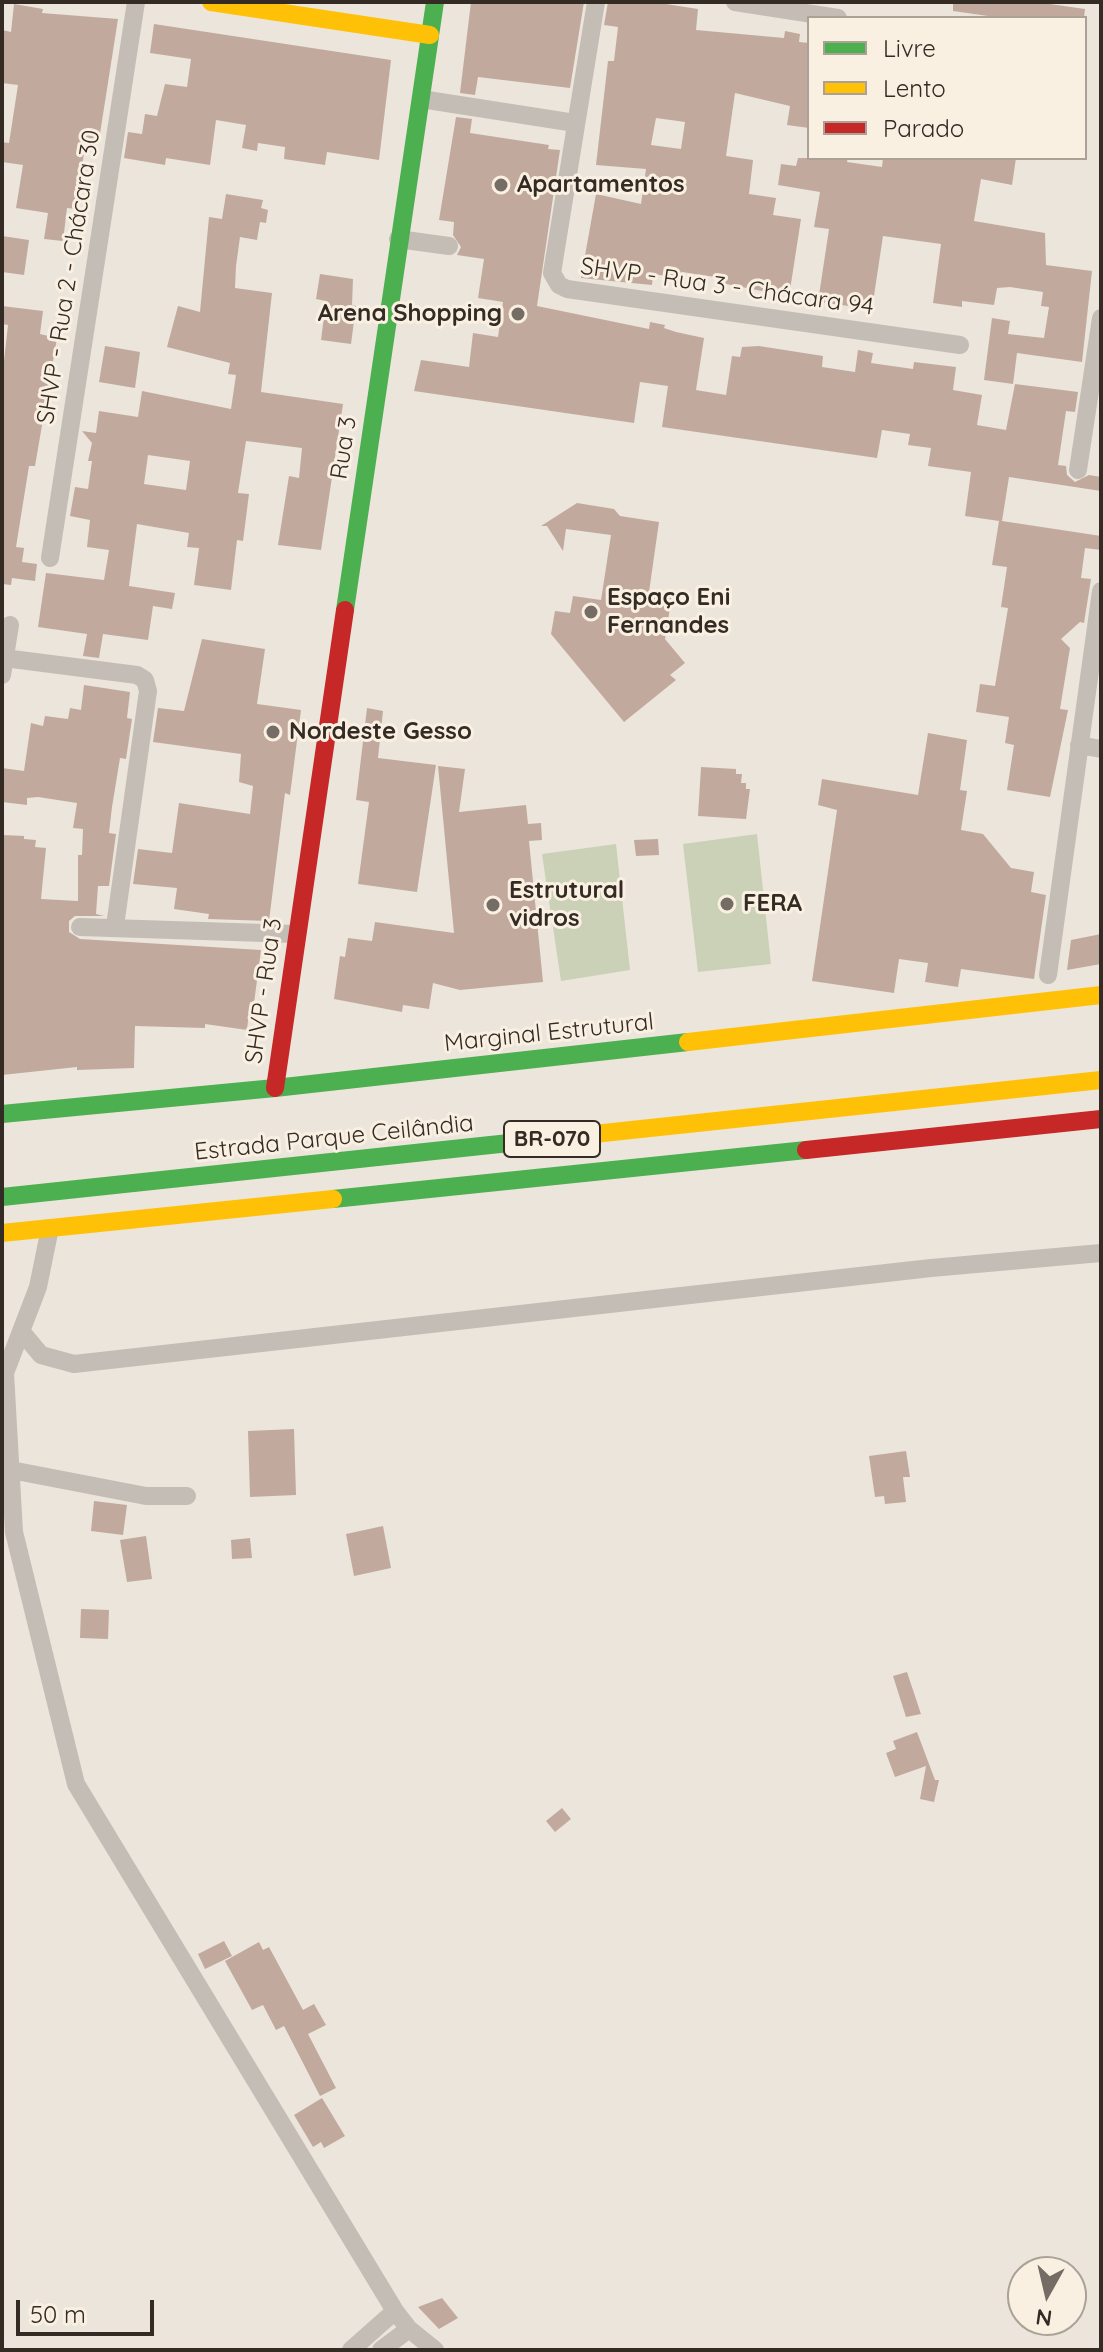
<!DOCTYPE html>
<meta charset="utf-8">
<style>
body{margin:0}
#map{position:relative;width:1103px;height:2352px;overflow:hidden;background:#ece5dc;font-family:Quicksand,sans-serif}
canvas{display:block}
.frame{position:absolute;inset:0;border:4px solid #342b25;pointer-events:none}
.legend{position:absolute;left:807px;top:16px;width:280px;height:144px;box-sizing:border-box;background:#faf0e2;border:2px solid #aba196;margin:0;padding:10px 14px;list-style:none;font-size:24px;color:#342b25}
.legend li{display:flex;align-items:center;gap:16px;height:40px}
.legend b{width:40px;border:2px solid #aba196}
.north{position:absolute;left:1007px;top:2256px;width:80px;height:80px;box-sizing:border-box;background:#faf0e2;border:2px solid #aba196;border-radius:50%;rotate:188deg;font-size:22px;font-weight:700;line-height:32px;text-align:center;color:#342b25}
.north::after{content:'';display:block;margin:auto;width:28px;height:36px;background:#746c65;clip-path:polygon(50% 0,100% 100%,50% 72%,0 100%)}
.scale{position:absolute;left:16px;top:2300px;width:138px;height:36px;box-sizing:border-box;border:4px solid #342b25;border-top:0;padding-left:10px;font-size:24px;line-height:28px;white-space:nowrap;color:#342b25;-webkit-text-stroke:6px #faf0e2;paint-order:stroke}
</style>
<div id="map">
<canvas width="1103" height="2352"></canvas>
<div class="frame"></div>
<ul class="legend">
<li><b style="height:10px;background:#4caf50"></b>Livre</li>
<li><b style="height:10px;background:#ffc107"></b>Lento</li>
<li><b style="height:10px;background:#c62828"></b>Parado</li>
</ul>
<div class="north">N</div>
<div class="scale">50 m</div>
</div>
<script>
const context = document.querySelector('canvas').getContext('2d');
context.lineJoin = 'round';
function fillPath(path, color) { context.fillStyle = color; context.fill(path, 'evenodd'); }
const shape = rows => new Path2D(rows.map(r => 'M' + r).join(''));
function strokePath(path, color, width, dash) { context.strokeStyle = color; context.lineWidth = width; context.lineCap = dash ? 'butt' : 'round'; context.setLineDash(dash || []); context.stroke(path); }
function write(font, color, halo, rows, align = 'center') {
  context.font = font + ' Quicksand,sans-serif'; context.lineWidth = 6; context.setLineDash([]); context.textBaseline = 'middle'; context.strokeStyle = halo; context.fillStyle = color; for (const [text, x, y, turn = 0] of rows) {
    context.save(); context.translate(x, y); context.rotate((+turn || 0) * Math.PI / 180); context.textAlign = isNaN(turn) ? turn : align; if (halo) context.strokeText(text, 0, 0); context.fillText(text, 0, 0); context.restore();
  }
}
const green = shape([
 [757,834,771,964,698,972,683,844],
 [616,844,630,970,561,981,542,854]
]);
const building = shape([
 [471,2,584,2,570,88,478,77,475,95,460,93],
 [608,2,653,2,698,9,696,30,784,38,785,31,800,34,799,42,809,43,809,128,787,125,790,106,735,93,726,156,753,160,749,194,776,198,773,215,801,219,790,290,781,289,781,294,762,291,721,283,722,278,682,272,681,278,653,274,652,285,581,278,596,194,641,204,646,169,596,165,608,61,614,61,618,27,604,25],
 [656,118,685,122,681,149,651,145],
 [953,2,1036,2,1085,9,1084,18,1002,18,953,11],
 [14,4,43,9,42,13,118,19,99,140,86,139,76,209,67,208,63,241,44,239,48,213,16,208,23,165,2,162,2,142,9,143,18,85,2,83,2,30,11,32],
 [154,24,391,60,379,160,327,152,325,165,284,159,285,147,258,143,257,151,242,148,246,125,216,120,210,165,166,158,165,165,124,158,128,132,142,134,145,114,157,116,165,84,187,87,191,59,150,53],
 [456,117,472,119,470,133,549,145,548,149,560,150,537,306,649,329,650,322,665,325,664,328,676,332,704,338,696,390,726,395,732,356,740,357,742,347,759,346,823,356,822,367,855,372,858,350,873,353,871,363,913,369,914,362,956,367,953,390,982,395,977,425,1006,430,1015,384,1078,392,1075,412,1066,411,1058,465,1066,466,1067,475,1075,482,1089,475,1101,477,1101,491,1009,477,1002,521,1101,536,1101,550,1085,548,1081,578,1091,579,1084,623,1080,622,1061,639,1070,648,1060,709,1068,710,1050,797,1007,790,1014,745,1005,743,1009,717,976,712,980,684,995,686,1008,608,1001,607,1007,567,992,565,999,521,965,516,971,472,928,466,931,448,908,445,910,434,882,430,877,458,662,427,668,386,640,382,634,423,414,391,421,360,469,367,473,333,498,337,503,302,478,298,484,259,457,255,461,247,453,235,454,222,439,220],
 [798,158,848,158,847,162,882,167,883,158,1016,158,1012,185,981,179,974,221,1045,233,1046,265,1092,271,1082,362,1017,353,1013,384,984,380,992,318,1010,321,1008,334,1044,338,1049,307,1041,306,1043,292,1010,287,997,288,994,305,962,301,962,307,933,303,941,244,883,236,872,309,818,302,829,229,814,227,820,192,778,185,781,164,796,166],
 [226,194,263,200,261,208,268,210,266,223,260,222,257,240,240,237,236,266,235,288,272,293,261,392,343,404,321,550,278,545,289,476,299,478,302,448,246,441,238,493,249,494,243,541,237,540,231,590,194,585,199,548,187,547,189,533,137,524,129,586,175,593,172,609,153,606,148,640,103,634,99,658,83,656,87,634,38,627,46,573,104,580,109,550,87,547,90,520,70,516,75,487,88,489,92,461,88,461,92,443,82,431,96,433,99,411,138,417,142,391,231,409,236,375,228,374,230,363,167,347,178,306,200,312,209,217,222,219],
 [148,455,190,461,186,490,144,484],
 [2,236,29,240,24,275,2,272],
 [320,274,353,279,352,305,356,306,351,344,321,340,326,301,316,299],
 [2,306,43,311,40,334,57,338,35,466,29,466,16,547,24,548,22,562,37,564,35,581,12,578,11,585,2,584,2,379,8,325,2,324],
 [105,346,140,352,135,388,99,382],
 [577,503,614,509,620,516,659,522,649,592,672,595,665,639,685,663,670,675,676,680,624,722,551,634,555,611,570,613,573,596,601,600,611,535,566,529,563,551,547,526,541,526],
 [202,639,265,649,257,704,301,710,290,795,285,793,269,921,208,919,209,914,174,909,177,888,133,884,138,849,172,853,179,803,250,814,253,786,239,782,241,754,153,742,158,708,184,711],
 [84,685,130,692,127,718,132,719,126,759,120,758,112,807,109,833,116,834,109,886,98,886,96,914,104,916,75,916,69,921,69,932,80,939,261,950,254,1003,250,1002,247,1030,205,1024,205,1028,135,1026,134,1068,77,1070,77,1067,2,1075,2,835,24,836,24,839,36,840,35,847,46,848,41,899,78,901,78,855,82,855,83,829,73,828,77,803,38,797,27,798,27,805,2,802,2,768,24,771,31,723,43,726,45,716,68,719,70,708,81,710],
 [367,708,383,711,378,758,436,765,417,892,358,884,369,802,356,800],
 [928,733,967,740,960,790,967,791,961,830,983,834,1011,868,1034,872,1031,892,1046,895,1034,979,961,969,958,987,925,982,928,963,899,959,894,993,812,981,837,810,818,805,822,779,918,795],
 [438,766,465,769,459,812,526,805,528,824,541,823,542,840,529,841,543,982,460,990,433,983,429,1009,403,1005,402,1012,334,999,340,956,345,957,348,938,372,941,375,922,454,933],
 [701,767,736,769,736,774,742,774,741,783,746,783,746,789,750,789,746,819,698,816],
 [658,839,659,855,636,856,634,840],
 [1101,934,1101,964,1067,970,1071,940],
 [294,1429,296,1495,250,1497,248,1431],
 [906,1451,910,1477,903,1477,906,1502,885,1504,884,1496,875,1497,869,1456],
 [94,1501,127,1505,123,1535,91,1531],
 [383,1526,391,1568,354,1576,346,1534],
 [146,1536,152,1579,127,1582,120,1540],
 [250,1538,252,1558,232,1559,231,1540],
 [81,1609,109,1610,108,1639,80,1638],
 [907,1672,921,1714,906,1717,893,1676],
 [917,1732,935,1780,939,1780,934,1802,920,1799,926,1766,895,1777,886,1753,896,1749,893,1741],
 [562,1808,571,1819,555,1832,546,1821],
 [224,1941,232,1956,205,1969,198,1954],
 [259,1942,263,1950,269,1947,303,2010,314,2004,326,2025,308,2034,336,2088,320,2096,284,2026,276,2030,263,2005,252,2010,225,1961],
 [322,2098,345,2136,324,2148,321,2142,313,2147,294,2115],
 [442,2298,458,2318,439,2329,418,2307]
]);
const street = shape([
 [596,2,552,273,559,285,567,289,960,345],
 [735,2,838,18],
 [421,99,575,123],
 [398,239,449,246],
 [1078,470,1101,318],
 [50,558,136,2],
 [4,658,137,675,145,680,148,691,115,926],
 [2,675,10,625],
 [1079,745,1101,749],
 [80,927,295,934],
 [1048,975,1101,591],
 [50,1228,38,1287,5,1373,14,1532,76,1784,395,2311,409,2329,435,2350],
 [21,1331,41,1355,74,1364,931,1268,1101,1253],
 [11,1470,146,1496,187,1496],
 [351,2350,395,2311],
 [381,2350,409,2329]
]);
const fast = shape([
 [345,610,435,2],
 [2,1114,275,1088,688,1042],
 [2,1197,528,1141],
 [333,1199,806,1150]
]);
const slow = shape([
 [211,2,430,35],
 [688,1042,1101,995],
 [528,1141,1101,1080],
 [2,1233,333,1199]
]);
const jam = shape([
 [275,1088,345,610],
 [806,1150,1101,1119]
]);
const markers = [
 [501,185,8,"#746c65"],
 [518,314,8,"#746c65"],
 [591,612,8,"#746c65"],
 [273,732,8,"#746c65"],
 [727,904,8,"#746c65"],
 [493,905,8,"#746c65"]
];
const shields = [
 [552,1139,96]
];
const shieldNames = [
 ["BR-070",552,1139]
];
const poiNames = [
 ["Apartamentos",517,185],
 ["Arena Shopping",502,314,"right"],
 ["Espaço Eni",607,598],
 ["Fernandes",607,626],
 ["Nordeste Gesso",289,732],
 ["Estrutural",509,891],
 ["vidros",509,919],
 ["FERA",743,904]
];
const streetNames = [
 ["SHVP - Rua 2 - Chácara 30",69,277,-81],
 ["SHVP - Rua 3 - Chácara 94",727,287,8],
 ["Rua 3",344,448,-81],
 ["SHVP - Rua 3",264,991,-82],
 ["Marginal Estrutural",549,1033,-6],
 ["Estrada Parque Ceilândia",334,1138,-6]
];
fillPath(green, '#cbd1b6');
fillPath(building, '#c1aa9d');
strokePath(street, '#c4bdb6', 18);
strokePath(fast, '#4caf50', 18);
strokePath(slow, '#ffc107', 18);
strokePath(jam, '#c62828', 18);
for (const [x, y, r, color] of markers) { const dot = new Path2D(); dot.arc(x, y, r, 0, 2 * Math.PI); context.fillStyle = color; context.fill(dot); strokePath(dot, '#faf0e2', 3); }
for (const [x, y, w] of shields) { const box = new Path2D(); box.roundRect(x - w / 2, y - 18, w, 36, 6); context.fillStyle = '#faf0e2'; context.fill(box); strokePath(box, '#342b25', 2); }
write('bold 22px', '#342b25', null, shieldNames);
write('bold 24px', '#342b25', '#faf0e2', poiNames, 'left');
write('24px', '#342b25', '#faf0e2', streetNames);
</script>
